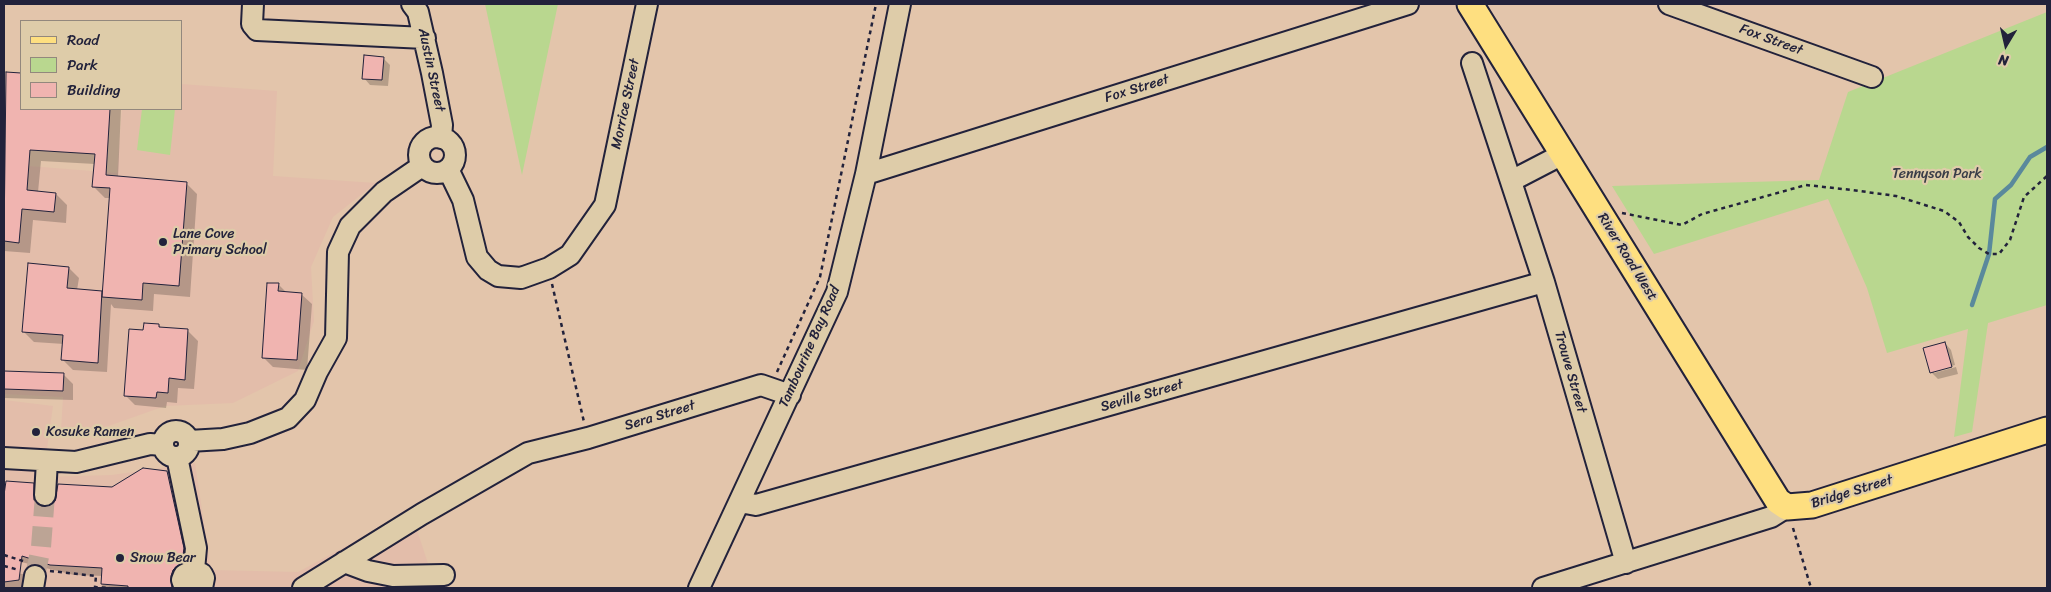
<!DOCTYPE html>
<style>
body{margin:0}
#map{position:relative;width:2051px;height:592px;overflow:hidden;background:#e3c5ab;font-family:Sriracha,sans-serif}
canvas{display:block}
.frame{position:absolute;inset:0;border:5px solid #22223b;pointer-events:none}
.legend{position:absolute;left:20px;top:20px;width:162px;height:90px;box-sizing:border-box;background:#decca9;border:1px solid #93887d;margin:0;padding:6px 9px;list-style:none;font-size:15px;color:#22223b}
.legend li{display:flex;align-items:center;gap:10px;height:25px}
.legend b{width:25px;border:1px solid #93887d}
.north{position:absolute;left:1981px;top:20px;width:50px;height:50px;-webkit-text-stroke:4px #decca9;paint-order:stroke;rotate:189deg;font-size:14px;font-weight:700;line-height:20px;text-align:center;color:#22223b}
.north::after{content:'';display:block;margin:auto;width:18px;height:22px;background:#22223b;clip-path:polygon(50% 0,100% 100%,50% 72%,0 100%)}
</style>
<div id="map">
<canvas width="2051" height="592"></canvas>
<div class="frame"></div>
<ul class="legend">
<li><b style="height:6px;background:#fedf80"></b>Road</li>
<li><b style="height:14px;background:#b9d78f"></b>Park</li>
<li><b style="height:14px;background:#f0b4b0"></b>Building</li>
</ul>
<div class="north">N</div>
</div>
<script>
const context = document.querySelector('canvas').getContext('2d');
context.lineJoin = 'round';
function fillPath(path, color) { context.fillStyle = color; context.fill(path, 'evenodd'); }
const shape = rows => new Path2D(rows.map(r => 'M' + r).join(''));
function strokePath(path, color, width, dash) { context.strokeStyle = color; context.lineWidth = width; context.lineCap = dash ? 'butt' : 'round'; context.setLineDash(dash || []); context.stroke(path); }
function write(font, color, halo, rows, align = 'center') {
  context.font = font + ' Sriracha,sans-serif'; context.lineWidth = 4.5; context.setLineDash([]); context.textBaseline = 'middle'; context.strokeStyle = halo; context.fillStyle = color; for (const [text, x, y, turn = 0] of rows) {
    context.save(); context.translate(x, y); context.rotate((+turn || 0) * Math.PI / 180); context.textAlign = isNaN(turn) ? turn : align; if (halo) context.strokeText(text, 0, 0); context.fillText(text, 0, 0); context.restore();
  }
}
const built = shape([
 [181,84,277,91,273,176,376,183,333,217,311,267,314,321,298,371,233,403,165,406,86,434,61,431,63,397,4,394,4,164,117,173,122,109,181,109],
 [4,400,53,406,43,477,112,475,195,463,211,570,298,572,408,513,417,530,436,588,4,588]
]);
const green = shape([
 [485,4,558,4,522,175],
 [2047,12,2047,305,1988,323,1972,432,1954,437,1968,329,1887,353,1867,288,1828,199,1654,254,1612,186,1819,180,1848,92],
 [142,109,175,109,170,155,137,150]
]);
const shadow = shape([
 [383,58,390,65,388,86,370,85,364,78],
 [7,73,21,74,21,109,121,109,118,177,186,183,197,194,190,297,154,294,153,311,114,308,111,304,107,372,73,370,63,360,64,344,34,342,24,332,69,268,79,278,77,290,101,292,103,294,110,198,105,198,93,186,95,164,41,161,38,192,56,194,67,205,66,223,33,220,30,253,4,251,4,124],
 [278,284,287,293,301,294,312,304,307,370,273,367,263,357],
 [159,325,162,329,188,331,198,341,194,389,178,388,177,403,167,402,166,408,135,405,125,395,144,331],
 [1945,343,1951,350,1955,365,1934,371,1934,373,1956,367,1958,374,1938,379,1931,372],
 [4,372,63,374,73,384,73,400,4,398],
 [167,472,177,482,193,559,180,588,102,588,103,576,74,575,9,559,4,554,4,496,33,484,43,494,43,508],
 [4,572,23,574,33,583,32,588,4,588]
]);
const stream = shape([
 [1972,305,1989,254,1995,199,2011,185,2030,157,2047,147]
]);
const building = shape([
 [364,55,384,57,382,80,362,79,364,55],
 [6,72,21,73,21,109,110,109,106,175,187,182,179,286,143,283,142,300,102,297,110,188,92,187,95,154,30,150,27,190,56,193,54,212,22,209,19,243,4,241,6,72],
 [28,263,69,267,67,288,102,291,98,363,61,360,63,335,22,332,28,263],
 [267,283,279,283,278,291,302,293,297,360,262,358,267,283],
 [144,323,159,324,159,327,188,329,185,380,169,378,168,393,157,392,156,398,124,396,129,329,143,330,144,323],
 [1945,342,1952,367,1930,373,1923,348,1945,342],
 [4,371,64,373,63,391,4,389,4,371],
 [143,468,167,471,184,548,182,562,173,570,171,576,172,588,128,588,128,586,101,584,102,568,50,565,22,556,19,580,4,582,4,495,6,481,34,483,34,500,38,505,45,507,55,501,58,484,112,487,143,468]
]);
const minorTunnel = shape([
 [35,576,41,547,45,495]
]);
const path = shape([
 [1622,213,1682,225,1702,214,1806,185,1852,190,1896,196,1944,211,1959,222,1968,237,1979,248,1989,254,1999,254,2010,240,2024,197,2047,176],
 [552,284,584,422],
 [777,372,820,277,876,4],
 [1793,528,1811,588],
 [4,555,26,562],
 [4,566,19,570],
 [50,571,96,576,95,587,110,588]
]);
const minor = shape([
 [253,4,252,24,257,30,425,38],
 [412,4,418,12,432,73,442,125,441,138],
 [1669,4,1872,77],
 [1472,63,1544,282,1626,563],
 '419 155a18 18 0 1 1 36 0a18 18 0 1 1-36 0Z',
 [448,169,463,200,477,257,488,270,498,276,521,278,549,268,570,255,605,205,647,4],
 [866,174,1408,4],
 [1511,181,1563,154],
 '163 444a13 13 0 1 1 26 0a13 13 0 1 1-26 0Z',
 [189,441,223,439,250,433,288,418,305,400,317,372,336,338,338,252,350,226,384,192,422,166],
 [177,457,196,548,194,570],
 [4,458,76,462,150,444,163,445],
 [45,495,47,461],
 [740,502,756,505,1544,282],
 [344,562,368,571,393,576,444,575],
 [33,588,35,576],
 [185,588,182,580,184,575,194,570,202,574,204,578,202,588],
 [303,588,422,514,528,453,588,438,761,385,790,395],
 [699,588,837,292,866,174,900,4],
 [1543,588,1771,517,1787,507]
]);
const major = shape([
 [1470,4,1778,501,1787,507,1812,505,2047,430]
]);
const markers = [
 [163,242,5,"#22223b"],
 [36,432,5,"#22223b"],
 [120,558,5,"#22223b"]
];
const streetNames = [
 ["Fox Street",1771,40,20],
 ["Austin Street",431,70,78],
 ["Fox Street",1137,89,-17],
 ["Morrice Street",626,104,-78],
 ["River Road West",1627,257,58],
 ["Tambourine Bay Road",810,347,-66],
 ["Trouve Street",1570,372,74],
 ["Seville Street",1142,396,-16],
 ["Sera Street",660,416,-17],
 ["Bridge Street",1852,492,-17]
];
const parkNames = [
 ["Tennyson Park",1937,174]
];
const poiNames = [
 ["Lane Cove",173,234],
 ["Primary School",173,250],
 ["Kosuke Ramen",46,432],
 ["Snow Bear",130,558]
];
fillPath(built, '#e3bdaa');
fillPath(green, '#b9d78f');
fillPath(shadow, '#0003');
strokePath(stream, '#5a899c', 4.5);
fillPath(building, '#f0b4b0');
strokePath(building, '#22223b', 1);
strokePath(minorTunnel, '#bca495', 20, [20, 10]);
strokePath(minor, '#22223b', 24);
strokePath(major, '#22223b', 29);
strokePath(path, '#22223b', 2.5, [4, 4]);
strokePath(minor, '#decca9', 20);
strokePath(major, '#fedf80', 25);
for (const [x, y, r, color] of markers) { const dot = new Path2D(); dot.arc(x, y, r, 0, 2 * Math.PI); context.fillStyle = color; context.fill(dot); strokePath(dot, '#decca9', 2); }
write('14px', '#22223b', '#decca9', streetNames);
write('14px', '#393d48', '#decca9', parkNames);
write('14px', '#22223b', '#decca9', poiNames, 'left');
</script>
